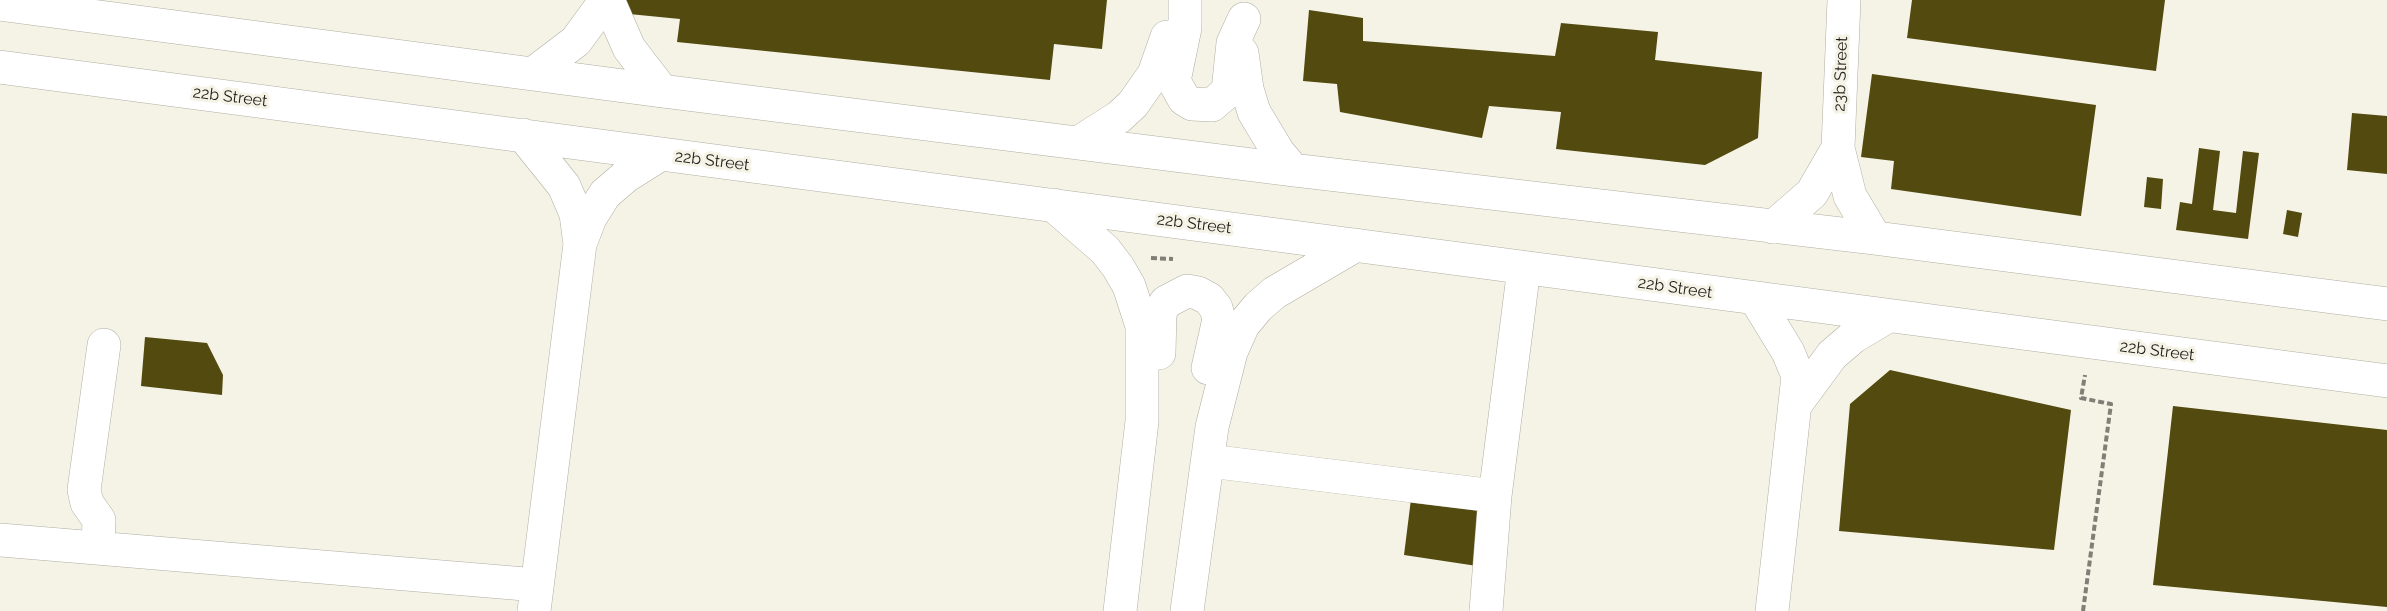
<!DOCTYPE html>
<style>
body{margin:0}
canvas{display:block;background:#f5f3e6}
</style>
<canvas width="2387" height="611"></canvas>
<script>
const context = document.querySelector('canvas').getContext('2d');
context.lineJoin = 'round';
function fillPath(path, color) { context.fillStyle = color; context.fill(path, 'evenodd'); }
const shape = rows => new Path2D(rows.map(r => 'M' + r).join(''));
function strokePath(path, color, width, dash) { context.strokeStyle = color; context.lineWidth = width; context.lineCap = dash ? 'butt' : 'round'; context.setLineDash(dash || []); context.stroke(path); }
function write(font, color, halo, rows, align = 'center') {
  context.font = font + ' Raleway,sans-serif'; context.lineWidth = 6; context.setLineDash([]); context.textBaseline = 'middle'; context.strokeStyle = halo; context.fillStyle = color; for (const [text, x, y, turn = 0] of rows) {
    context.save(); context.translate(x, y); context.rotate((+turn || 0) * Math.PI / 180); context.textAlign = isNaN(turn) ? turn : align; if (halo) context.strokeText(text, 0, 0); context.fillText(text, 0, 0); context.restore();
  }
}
const building = shape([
 [620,0,1107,0,1102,49,1054,44,1050,80,677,42,680,19,619,13],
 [1912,0,2165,0,2156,71,1907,38],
 [1309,10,1363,18,1363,41,1555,56,1561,23,1658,32,1655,60,1762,72,1758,138,1705,165,1556,149,1561,112,1489,106,1482,138,1340,112,1337,84,1303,81],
 [1872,74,2096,105,2081,216,1891,189,1894,161,1861,157],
 [2352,113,2387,116,2387,174,2347,170],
 [2199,148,2220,151,2213,210,2236,213,2243,151,2259,153,2248,239,2176,230,2180,202,2192,204],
 [2147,177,2163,179,2161,209,2144,207],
 [2287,210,2302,213,2298,237,2283,234],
 [145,337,207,343,223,375,222,395,141,386],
 [1890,370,2071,410,2054,550,1839,531,1850,404],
 [2173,406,2387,430,2387,607,2153,585],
 [1411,499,1485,509,1477,566,1404,555]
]);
const path = shape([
 [1151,258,1173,259],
 [2083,611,2111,404,2081,398,2085,375]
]);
const minor = shape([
 [608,0,629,48,662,91],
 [1185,0,1185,28,1174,81,1184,99,1192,104,1212,105,1228,91,1233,43,1244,19],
 [1844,0,1838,148,1850,196,1875,238],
 [0,4,662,91,1293,170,1875,238,2387,304],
 [1242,53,1247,89,1254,112,1278,152,1293,170],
 [0,67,2387,381],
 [534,73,576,41,606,0],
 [523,135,564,186,576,214,580,244],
 [1078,143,1119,117,1133,104,1154,74,1167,37],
 [1053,205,1105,250,1118,267,1129,286,1142,326,1142,421,1120,611],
 [1773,227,1812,193,1838,148],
 [1755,298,1788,352,1798,376,1772,611],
 [1159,353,1160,312,1166,302,1187,291,1198,293,1209,299,1216,308,1219,319,1208,368],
 [1796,404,1832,355,1853,337,1888,316],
 [1209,461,1495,496,1486,611],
 [1495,496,1524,268],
 [0,540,537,585],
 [98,548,99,520,87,503,84,490,104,345],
 [534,611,580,244,590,218,605,194,626,176,661,154],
 [1187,611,1212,427,1231,352,1243,325,1258,307,1274,293,1356,245]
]);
const streetNames = [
 ["23b Street",1841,74,-88],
 ["22b Street",230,97,7],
 ["22b Street",712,161,7],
 ["22b Street",1194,224,7],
 ["22b Street",1675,288,8],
 ["22b Street",2157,351,7]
];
fillPath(building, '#534a0f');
strokePath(minor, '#b0aea2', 34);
strokePath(path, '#807f77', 4, [6, 3]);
strokePath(minor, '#fff', 33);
write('16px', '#1e1d19', '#f5f3e6', streetNames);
</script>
